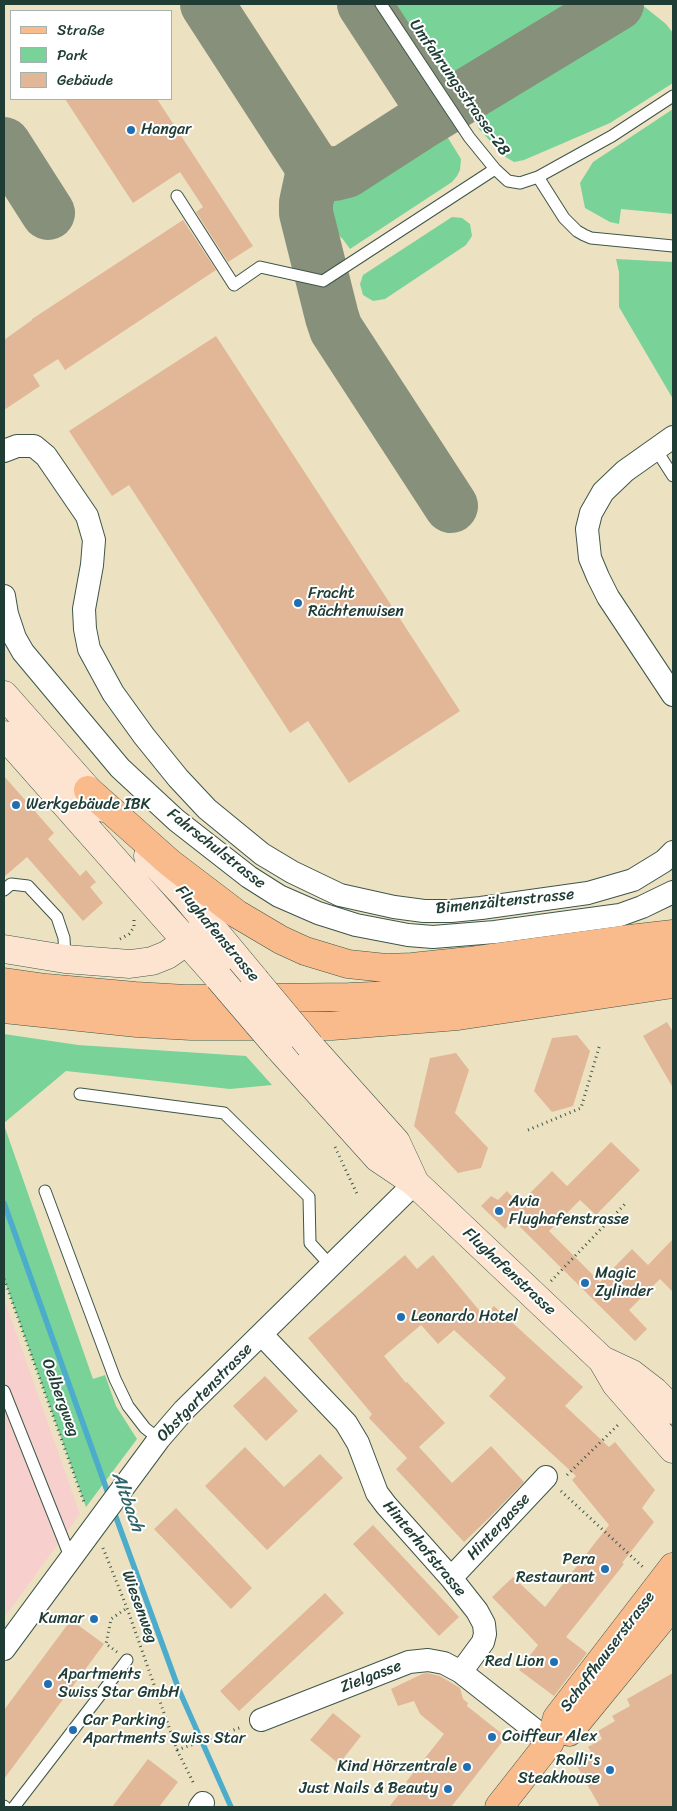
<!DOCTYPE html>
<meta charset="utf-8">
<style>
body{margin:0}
#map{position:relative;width:677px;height:1811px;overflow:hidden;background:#ece2c1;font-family:Sriracha,sans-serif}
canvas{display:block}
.frame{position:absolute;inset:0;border:5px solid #1f3d34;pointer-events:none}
.legend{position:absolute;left:10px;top:10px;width:162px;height:90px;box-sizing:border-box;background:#fff;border:1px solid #a5b1ae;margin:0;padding:6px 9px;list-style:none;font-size:15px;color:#1f3d34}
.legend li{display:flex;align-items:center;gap:10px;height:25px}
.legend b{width:25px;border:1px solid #a5b1ae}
</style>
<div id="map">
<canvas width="677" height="1811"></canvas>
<div class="frame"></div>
<ul class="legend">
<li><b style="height:6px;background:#fabb8c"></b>Straße</li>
<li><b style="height:14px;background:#79d298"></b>Park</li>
<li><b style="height:14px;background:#e1b797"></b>Gebäude</li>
</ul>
</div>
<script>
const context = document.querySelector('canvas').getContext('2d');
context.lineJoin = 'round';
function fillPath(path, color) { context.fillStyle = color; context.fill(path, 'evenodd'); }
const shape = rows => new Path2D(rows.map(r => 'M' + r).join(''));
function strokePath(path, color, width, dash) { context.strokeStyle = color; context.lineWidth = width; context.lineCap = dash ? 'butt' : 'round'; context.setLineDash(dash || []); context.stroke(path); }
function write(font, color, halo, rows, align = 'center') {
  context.font = font + ' Sriracha,sans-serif'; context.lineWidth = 4; context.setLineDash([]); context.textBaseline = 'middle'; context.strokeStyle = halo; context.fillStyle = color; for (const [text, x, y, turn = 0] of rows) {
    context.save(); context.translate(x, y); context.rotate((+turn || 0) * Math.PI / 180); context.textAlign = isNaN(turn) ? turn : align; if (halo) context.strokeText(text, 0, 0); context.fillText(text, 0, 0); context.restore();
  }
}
const built = shape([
 [4,1298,80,1514,4,1618]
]);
const green = shape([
 [391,4,595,4,465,83,459,85,447,82,436,73],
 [641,4,666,24,673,33,673,83,610,123,524,160,514,162,504,156,479,129,476,122,475,111,481,100],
 [673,109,673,214,621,209,619,224,610,222,585,208,580,183,593,162],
 [440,125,461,159,460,170,457,176,452,182,350,249,342,238,341,238,319,202],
 [452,217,462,218,470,224,472,236,466,245,385,299,373,301,363,295,360,284,363,275],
 [616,259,673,262,673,399,619,307,619,272],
 [4,1034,78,1045,246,1056,272,1085,230,1089,66,1071,4,1123],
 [4,1125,93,1379,105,1375,116,1406,137,1439,86,1507,4,1279]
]);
const stream = shape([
 [4,1203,109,1496],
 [113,1509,179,1690,231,1807]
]);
const taxiway = shape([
 [207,4,308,160,314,167,322,172,334,174,346,171,419,124,617,4],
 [364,4,426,99,427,113,419,124],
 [4,144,48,213],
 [308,160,311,167,312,175,306,203,306,213,332,317,336,329,451,506]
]);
const building = shape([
 [65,99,157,99,253,246,228,262,196,212,203,207,180,172,133,203],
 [183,220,216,270,65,370,58,359,33,375,40,386,4,410,4,340,32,320,32,319],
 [216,336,460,711,349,783,308,721,290,733,129,485,112,496,69,431],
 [4,776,54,833,48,839,80,876,86,870,96,882,90,887,103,903,83,921,27,857,4,877],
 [667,1022,673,1032,673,1088,643,1036],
 [577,1035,590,1051,573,1106,552,1112,534,1091,552,1038],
 [456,1053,469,1070,455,1113,488,1148,481,1168,458,1173,414,1126,430,1058],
 [611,1142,640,1170,596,1215,580,1200,549,1231,600,1282,632,1249,648,1265,673,1239,673,1292,660,1279,629,1310,647,1329,635,1341,513,1220,505,1229,481,1206,491,1196,498,1200,507,1191,519,1204,552,1171,567,1186],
 [405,1255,417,1269,433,1255,484,1316,494,1306,583,1387,565,1406,609,1447,615,1442,655,1490,642,1508,654,1522,622,1563,624,1564,566,1637,587,1653,554,1696,519,1670,538,1645,492,1597,513,1577,545,1607,609,1525,572,1480,576,1476,489,1396,506,1378,454,1330,438,1344,421,1325,384,1356,406,1383,407,1382,445,1423,419,1447,452,1483,491,1446,524,1482,488,1519,464,1542,396,1469,407,1458,369,1418,372,1414,308,1338],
 [265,1376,298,1411,266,1441,233,1406],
 [245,1447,284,1487,320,1454,343,1478,267,1550,205,1486],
 [176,1508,252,1588,231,1609,154,1529],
 [373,1525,459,1617,439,1636,353,1544],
 [325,1593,344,1613,239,1711,220,1691],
 [71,1620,104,1644,4,1779,4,1710],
 [427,1673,440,1676,460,1688,463,1699,468,1703,467,1706,506,1737,451,1807,389,1807,408,1783,406,1782,444,1734,420,1714,414,1701,398,1706,391,1689,422,1674],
 [673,1673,673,1807,600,1807,574,1761,591,1752,588,1747,602,1739,598,1731,615,1721,612,1716,630,1706,627,1699],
 [333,1713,361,1736,339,1764,310,1740],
 [148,1759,178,1782,159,1807,112,1807]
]);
const path = shape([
 [120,939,129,934,134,927,134,918],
 [528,1130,581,1108,600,1044],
 [335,1147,358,1196],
 [4,1279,85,1505],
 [551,1281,625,1204],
 [567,1475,620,1423],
 [561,1491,644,1568],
 [103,1548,127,1608,177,1750,194,1784],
 [117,1652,106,1644,111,1619,127,1608],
 [177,1750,242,1727]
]);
const lane = shape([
 [381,4,469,137,495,169,508,181,520,183,538,177,612,136,673,96],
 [538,177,564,218,577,231,584,235,591,238,673,246],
 [177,196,234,285,260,267,323,281,495,169],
 [655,448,673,476],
 [4,890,11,884,28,886,57,917,64,938,65,959],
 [80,1094,224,1113,309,1197,310,1243,331,1266],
 [45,1191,115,1379,128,1406,145,1428,159,1439],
 [4,1391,71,1559],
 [4,1806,5,1807],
 [14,1807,127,1660]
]);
const street = shape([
 [673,437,625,471,603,492,591,513,587,529,590,558,598,577,608,597,673,695],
 [4,451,17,446,34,446,46,456,87,516,94,540,92,565,84,609,85,629,89,649,113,693,144,736,178,778,207,809,262,854,292,872,340,895,394,907,424,911,451,911,481,908,588,893,633,880,664,861,673,852],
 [4,596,7,614,15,638,23,652,120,768,176,820,249,877,279,896,318,913,356,925,408,935,433,937,495,932,620,915,642,907,673,892],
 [262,1335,346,1423,358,1443,377,1493,386,1505,451,1578,477,1611,484,1624,485,1634,483,1642,461,1672],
 [451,1578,546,1477],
 [4,1649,159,1439,184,1410,415,1183],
 [261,1720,409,1662,428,1660,444,1663,461,1672,550,1742],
 [200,1807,203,1803]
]);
const secondary = shape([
 [4,695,104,808],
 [4,735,219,978],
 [148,856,187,898,255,980],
 [4,949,65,959,130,964,152,961,167,955,200,932],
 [310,1046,396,1142,415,1183],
 [278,1047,378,1158,415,1183,602,1360,616,1384,673,1449],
 [602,1360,632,1374,654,1391,673,1410]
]);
const primary = shape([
 [569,1732,673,1605],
 [499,1807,550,1742,557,1718,673,1567]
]);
const highway = shape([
 [88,790,170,863,237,914,281,940,305,951,348,964,386,968,412,967,469,961,621,940,673,934],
 [4,982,46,988,135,996,186,999,349,997,399,995,457,989,673,956],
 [4,1009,137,1023,191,1026,332,1026,458,1016,673,984]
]);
const secondaryBridge = shape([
 [219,978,278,1047],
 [255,980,310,1046]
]);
const markers = [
 [131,130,5,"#1f6fb2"],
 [298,603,5,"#1f6fb2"],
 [16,805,5,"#1f6fb2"],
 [499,1211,5,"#1f6fb2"],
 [585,1283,5,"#1f6fb2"],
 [401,1317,5,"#1f6fb2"],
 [605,1569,5,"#1f6fb2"],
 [94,1619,5,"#1f6fb2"],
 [554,1662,5,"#1f6fb2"],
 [48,1684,5,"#1f6fb2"],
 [73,1730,5,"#1f6fb2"],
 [492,1737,5,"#1f6fb2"],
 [467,1767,5,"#1f6fb2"],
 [610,1770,5,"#1f6fb2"],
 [448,1789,5,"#1f6fb2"]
];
const streetNames = [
 ["Umfahrungsstrasse-28",459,88,55],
 ["Fahrschulstrasse",216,849,38],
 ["Bimenzältenstrasse",505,902,-6],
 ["Flughafenstrasse",217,934,50],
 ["Flughafenstrasse",509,1272,43],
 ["Obstgartenstrasse",205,1393,-46],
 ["Oelbergweg",60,1398,70],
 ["Hintergasse",499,1527,-47],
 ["Hinterhofstrasse",424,1549,50],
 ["Wiesenweg",139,1607,70],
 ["Schaffhauserstrasse",608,1652,-53],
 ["Zielgasse",371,1677,-21]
];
const poiNames = [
 ["Hangar",141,130],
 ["Fracht",308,594],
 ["Rächtenwisen",308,612],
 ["Werkgebäude IBK",26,805],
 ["Avia",509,1202],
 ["Flughafenstrasse",509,1220],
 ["Magic",595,1274],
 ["Zylinder",595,1292],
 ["Leonardo Hotel",411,1317],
 ["Pera",595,1560,"right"],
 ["Restaurant",595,1578,"right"],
 ["Kumar",84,1619,"right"],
 ["Red Lion",544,1662,"right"],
 ["Apartments",58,1675],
 ["Swiss Star GmbH",58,1693],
 ["Car Parking",83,1721],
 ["Apartments Swiss Star",83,1739],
 ["Coiffeur Alex",502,1737],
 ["Rolli's",600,1761,"right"],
 ["Steakhouse",600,1779,"right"],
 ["Kind Hörzentrale",457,1767,"right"],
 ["Just Nails & Beauty",438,1789,"right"]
];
const waterNames = [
 ["Altbach",127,1502,70]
];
fillPath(built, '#f7d0cd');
fillPath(green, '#79d298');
strokePath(stream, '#4caccb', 5.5);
strokePath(taxiway, '#86907a', 54);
fillPath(building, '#e1b797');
strokePath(lane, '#3e5649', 13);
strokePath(street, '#3e5649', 24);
strokePath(secondary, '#3e5649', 29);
strokePath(primary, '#3e5649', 29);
strokePath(highway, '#3e5649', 29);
strokePath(path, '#3e5649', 3, [1, 4]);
strokePath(lane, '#fff', 11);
strokePath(street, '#fff', 22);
strokePath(secondary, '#fde4d1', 28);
strokePath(primary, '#fabb8c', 28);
strokePath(highway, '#fabb8c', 28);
strokePath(secondaryBridge, '#3e5649', 29, []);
strokePath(secondaryBridge, '#fde4d1', 28);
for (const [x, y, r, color] of markers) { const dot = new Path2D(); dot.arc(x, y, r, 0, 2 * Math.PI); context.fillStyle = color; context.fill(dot); strokePath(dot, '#fff', 2); }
write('16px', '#1f3d34', '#fff', streetNames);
write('16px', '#1f3d34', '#fff', poiNames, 'left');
write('italic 18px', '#2f6469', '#fff', waterNames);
</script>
